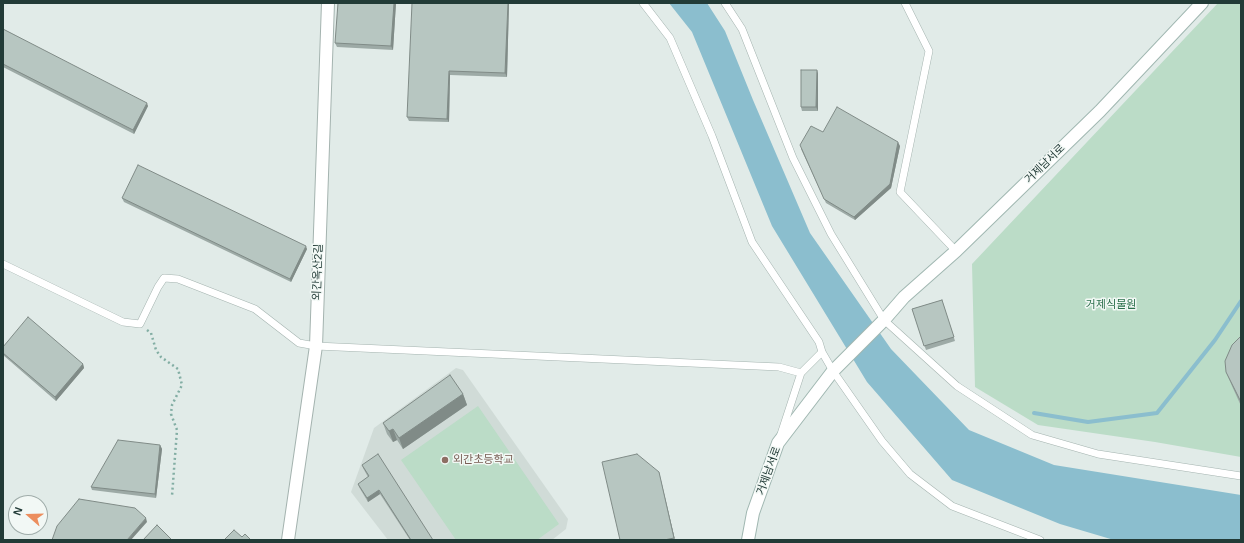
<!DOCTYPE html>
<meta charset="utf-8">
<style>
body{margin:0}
#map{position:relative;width:1244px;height:543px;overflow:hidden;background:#e1ebe8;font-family:Helvetica,sans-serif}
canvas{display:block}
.frame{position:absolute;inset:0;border:4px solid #223b37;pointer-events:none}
.north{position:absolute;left:8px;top:495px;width:40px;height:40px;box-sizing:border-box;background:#f2f8f5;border:1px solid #9faca9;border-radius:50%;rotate:290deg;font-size:11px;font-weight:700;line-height:16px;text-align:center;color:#223b37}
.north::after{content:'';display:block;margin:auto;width:14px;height:18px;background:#ec8e5e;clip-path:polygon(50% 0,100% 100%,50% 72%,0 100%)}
</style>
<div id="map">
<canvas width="1244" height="543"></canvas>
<div class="frame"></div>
<div class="north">N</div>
</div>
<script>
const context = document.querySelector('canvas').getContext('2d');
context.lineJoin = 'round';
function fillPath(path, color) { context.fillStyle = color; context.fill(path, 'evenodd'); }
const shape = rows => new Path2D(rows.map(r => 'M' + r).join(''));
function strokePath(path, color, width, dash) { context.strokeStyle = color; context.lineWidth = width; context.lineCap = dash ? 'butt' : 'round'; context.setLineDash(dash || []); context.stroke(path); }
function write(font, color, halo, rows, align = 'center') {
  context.font = font + ' Helvetica,"Noto Sans KR",sans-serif'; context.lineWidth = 3; context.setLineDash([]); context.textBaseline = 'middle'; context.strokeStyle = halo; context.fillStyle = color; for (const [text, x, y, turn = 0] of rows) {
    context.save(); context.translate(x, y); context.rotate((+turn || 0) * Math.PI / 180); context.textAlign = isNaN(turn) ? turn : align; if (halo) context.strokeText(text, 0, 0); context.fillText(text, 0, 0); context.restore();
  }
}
const built = shape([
 [456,368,463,370,568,519,566,529,552,540,388,540,351,492,374,428]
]);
const green = shape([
 [1218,3,1241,3,1241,457,1155,442,1038,425,975,387,972,264],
 [478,406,559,524,537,540,456,540,401,460]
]);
const water = shape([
 [669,3,707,3,725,31,753,100,810,233,891,349,969,430,1054,465,1241,495,1241,540,1114,540,1060,524,952,480,867,382,772,226,692,32]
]);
const stream = shape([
 [1034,413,1088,422,1157,413,1215,340,1241,301]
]);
const path = shape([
 [147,330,151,333,156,350,161,357,178,369,182,385,172,405,171,414,177,430,172,496]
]);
const lane = shape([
 [643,3,670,38,712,136,752,242,819,342,822,352],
 [725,3,742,29,793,158,831,234,884,320,957,386,1032,435,1098,454,1241,476],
 [905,3,929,51,900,192,956,251],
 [3,264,123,322,140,324,158,287,164,278,178,279,255,309,299,343,316,346,779,367,801,373,822,352,833,371,882,441,910,474,952,506,1040,540],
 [781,434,801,373]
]);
const street = shape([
 [288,540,316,346,328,3]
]);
const secondary = shape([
 [748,540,753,513,778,443,833,371,884,320,904,297,956,251,1100,111,1202,3]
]);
const wall = shape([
 [396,3,393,50,337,47,335,43],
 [509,3,507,77,450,75,449,122,409,121,407,117],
 [3,29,148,106,134,134,3,67],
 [817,70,818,74,818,111,802,111,801,107],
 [823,132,900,146,891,188,855,220,826,203,801,149],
 [122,198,307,249,291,282,124,202],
 [942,300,955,341,926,350,912,309],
 [1241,336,1241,406,1232,386,1226,372],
 [3,347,83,364,84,368,56,401,3,355],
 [463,394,467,405,403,449,397,440,393,442,387,434,383,423],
 [160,445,162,449,156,498,92,490,91,487],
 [362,465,433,540,410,540,380,494,368,502,359,487,358,484,368,477,363,468],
 [659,472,675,540,620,540]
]);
const shadedWall = shape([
 [394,3,396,3,393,50,391,46],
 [508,3,509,3,507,77,505,73],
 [817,70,818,74,818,111,816,107],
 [449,71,450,75,449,122,447,119],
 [147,103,148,106,134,134,133,130],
 [898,142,900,146,891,188,855,220,854,217],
 [306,246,307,249,291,282,290,279],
 [83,364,84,368,56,401,55,397],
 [463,394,467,405,403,449,399,438],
 [393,429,397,440,393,442,389,431],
 [160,445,162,449,156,498,155,494],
 [659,472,660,476,675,540,674,538],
 [379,490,380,494,368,502,367,498],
 [146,518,147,522,131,540,127,540]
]);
const building = shape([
 [338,3,394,3,391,46,335,43,338,3],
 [412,3,508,3,505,73,449,71,447,119,407,117,412,3],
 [3,29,147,103,133,130,3,64,3,29],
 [801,70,817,70,816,107,801,107,801,70],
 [837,107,898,142,890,184,854,217,824,199,800,145,811,126,823,132,837,107],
 [138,165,306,246,290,279,122,198,138,165],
 [942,300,954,337,924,346,912,309,942,300],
 [28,317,83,364,55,397,3,353,3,347,28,317],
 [1241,336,1241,402,1226,372,1225,361,1232,345,1241,336],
 [450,375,463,394,399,438,393,429,389,431,383,423,450,375],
 [118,440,160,445,155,494,91,487,118,440],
 [378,454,433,540,411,540,379,490,367,498,358,484,369,476,362,465,378,454],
 [637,454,659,472,674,538,664,540,620,540,602,462,637,454],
 [79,499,135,508,146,518,127,540,52,540,57,526,79,499],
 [157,525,172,540,143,540,157,525],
 [234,530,242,537,245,534,251,540,224,540,234,530]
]);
const markers = [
 [445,460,4,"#8d6e63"]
];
const streetNames = [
 ["거제남서로",1045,164,-44],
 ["외간옥산2길",318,272,-88],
 ["거제남서로",769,471,-70]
];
const parkNames = [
 ["거제식물원",1111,305]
];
const educationNames = [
 ["외간초등학교",453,460]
];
fillPath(built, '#d0dbd7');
fillPath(green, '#bbdcc7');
fillPath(water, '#8bbece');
strokePath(stream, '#8bbece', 4);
strokePath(lane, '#a4b3af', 8);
strokePath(street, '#a4b3af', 14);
strokePath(secondary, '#a0b7b1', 14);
strokePath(path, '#83aea4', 2.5, [2, 3]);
strokePath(lane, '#fff', 7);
strokePath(street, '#fff', 12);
strokePath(secondary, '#fff', 12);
fillPath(wall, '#9daaa6');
fillPath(shadedWall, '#808b87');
fillPath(building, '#b7c6c1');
strokePath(building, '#808b87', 1);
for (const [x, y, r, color] of markers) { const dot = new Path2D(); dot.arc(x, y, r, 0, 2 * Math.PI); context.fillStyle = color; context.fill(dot); strokePath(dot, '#f2f8f5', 1.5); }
write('11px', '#223b37', '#f2f8f5', streetNames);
write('11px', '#2e714e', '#f2f8f5', parkNames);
write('11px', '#785e54', '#f2f8f5', educationNames, 'left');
</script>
